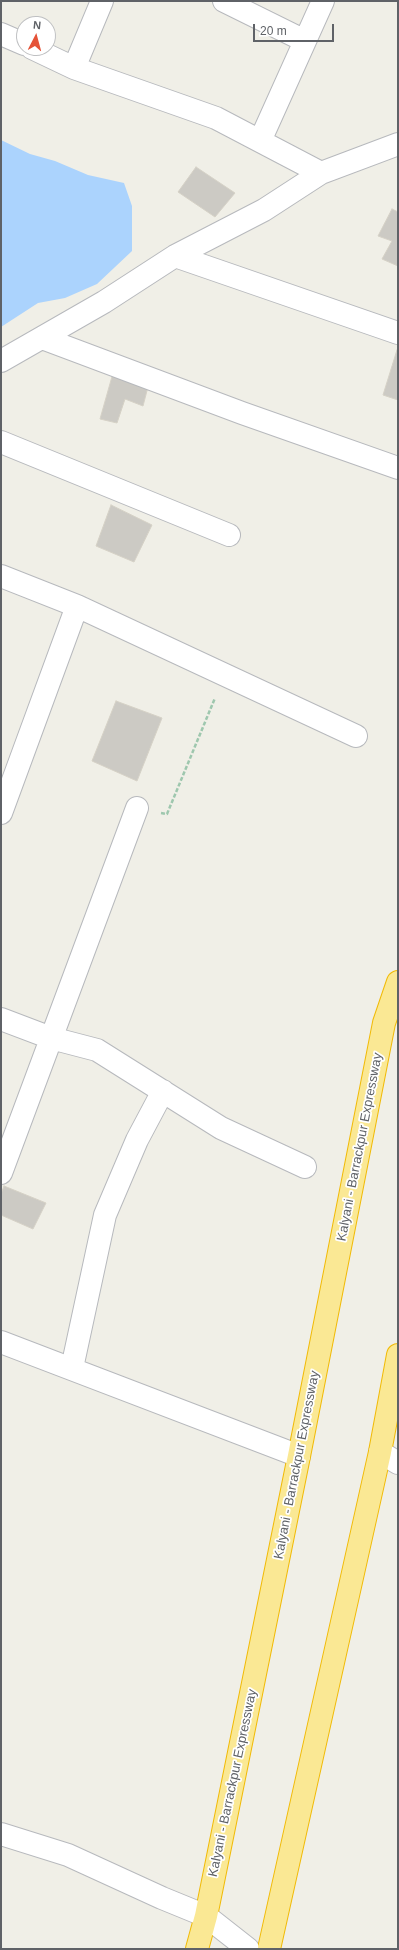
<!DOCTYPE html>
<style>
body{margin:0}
#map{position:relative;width:399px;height:1950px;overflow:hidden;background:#f0efe7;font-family:Helvetica,sans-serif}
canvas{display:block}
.frame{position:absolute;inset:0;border:2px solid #5f6267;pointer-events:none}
.north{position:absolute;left:16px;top:16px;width:40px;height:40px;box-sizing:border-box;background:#fff;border:1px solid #bfc0c2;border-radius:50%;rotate:6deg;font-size:11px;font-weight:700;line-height:16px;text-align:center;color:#5f6267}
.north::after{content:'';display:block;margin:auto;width:14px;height:18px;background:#e55338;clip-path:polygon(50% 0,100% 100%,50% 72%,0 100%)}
.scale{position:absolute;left:253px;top:24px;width:81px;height:18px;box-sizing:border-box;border:2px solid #5f6267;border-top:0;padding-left:5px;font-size:12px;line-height:14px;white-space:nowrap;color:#5f6267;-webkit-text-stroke:3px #fff;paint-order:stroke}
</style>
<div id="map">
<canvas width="399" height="1950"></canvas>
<div class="frame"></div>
<div class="north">N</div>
<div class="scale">20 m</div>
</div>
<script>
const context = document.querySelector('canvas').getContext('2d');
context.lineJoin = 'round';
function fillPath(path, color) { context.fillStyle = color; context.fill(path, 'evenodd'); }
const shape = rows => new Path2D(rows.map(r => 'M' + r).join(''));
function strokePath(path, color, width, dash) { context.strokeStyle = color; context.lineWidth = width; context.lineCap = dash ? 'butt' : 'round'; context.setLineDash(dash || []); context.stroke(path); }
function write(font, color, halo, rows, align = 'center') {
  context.font = font + ' Helvetica,sans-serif'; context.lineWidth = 3.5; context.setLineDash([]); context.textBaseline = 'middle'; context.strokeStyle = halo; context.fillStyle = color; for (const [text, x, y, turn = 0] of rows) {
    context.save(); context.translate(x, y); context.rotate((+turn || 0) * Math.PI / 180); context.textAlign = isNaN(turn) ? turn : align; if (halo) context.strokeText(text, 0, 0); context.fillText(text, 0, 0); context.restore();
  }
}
const water = shape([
 [1,140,30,154,55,161,88,175,124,183,132,206,132,251,97,284,65,298,38,303,1,327]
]);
const building = shape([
 [196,167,235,193,215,217,178,192,196,167],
 [392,209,398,212,398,266,382,259,392,241,378,236,392,209],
 [397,350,398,350,398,400,383,395,397,350],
 [113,373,149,383,143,406,125,399,117,423,100,419,113,373],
 [111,505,152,525,134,562,96,546,111,505],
 [116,701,162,718,137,781,92,761,116,701],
 [4,1186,46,1203,33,1229,1,1215,1,1194,4,1186]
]);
const path = shape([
 [161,813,167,814,215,698]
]);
const minor = shape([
 [224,1,305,41],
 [1,34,24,44],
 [32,48,74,68,216,118,321,173],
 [74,68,102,1],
 [260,141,323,1],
 [175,256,398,333],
 [42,338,242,413,398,468],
 [1,361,104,302,175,256,264,210,321,173,398,144],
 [1,442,229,535],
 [1,576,77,606,356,736],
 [1,813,77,606],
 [1,1019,51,1038,97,1050,221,1128,305,1167],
 [1,1173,137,808],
 [1,1342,299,1456],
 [72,1368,105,1215,137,1140,163,1091],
 [380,1452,398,1463],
 [1,1834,68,1855,162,1898,206,1916,248,1949]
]);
const highway = shape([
 [197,1949,206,1916,299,1456,384,1023,398,982],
 [269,1949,380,1452,398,1355]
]);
const streetNames = [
 ["Kalyani - Barrackpur Expressway",360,1147,-79],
 ["Kalyani - Barrackpur Expressway",297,1465,-79],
 ["Kalyani - Barrackpur Expressway",233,1783,-78]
];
fillPath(water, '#abd3fd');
fillPath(building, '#cccac4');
strokePath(building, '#d5d1c6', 1);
strokePath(minor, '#b7b9bd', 24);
strokePath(highway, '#f1ba06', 24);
strokePath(path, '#9ec7ae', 2.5, [4, 2]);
strokePath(minor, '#fff', 22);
strokePath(highway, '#fae894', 22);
write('13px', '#5f6267', '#fff', streetNames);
</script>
